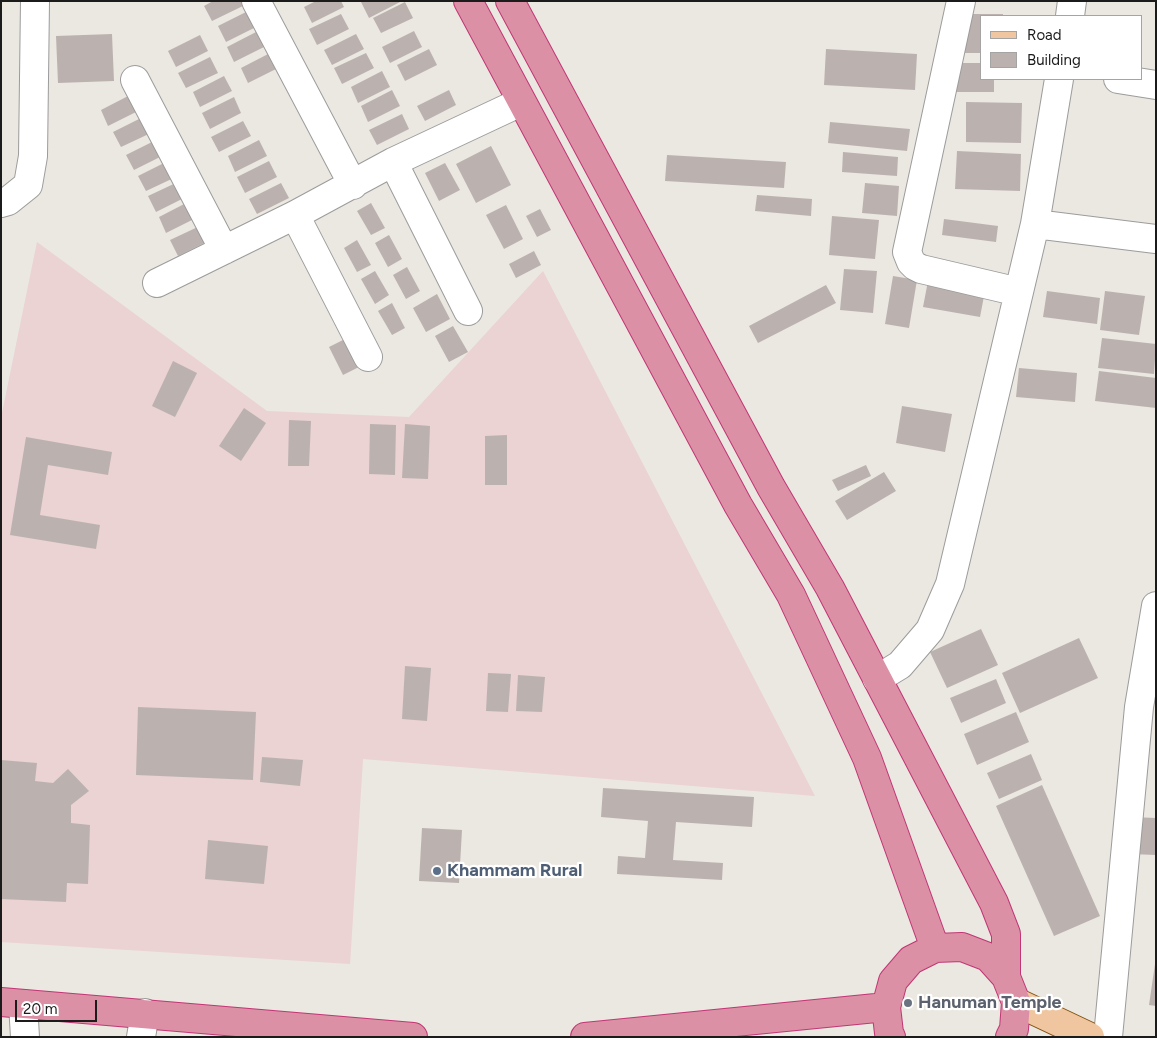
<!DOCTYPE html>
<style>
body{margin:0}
#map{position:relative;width:1157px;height:1038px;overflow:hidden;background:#ebe7e1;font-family:Figtree,sans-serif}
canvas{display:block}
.frame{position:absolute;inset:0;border:2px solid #1b1b1b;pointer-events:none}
.legend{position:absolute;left:980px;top:15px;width:162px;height:65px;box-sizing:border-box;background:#fff;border:1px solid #a4a4a4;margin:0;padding:6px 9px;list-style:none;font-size:15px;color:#1b1b1b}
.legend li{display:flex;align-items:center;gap:10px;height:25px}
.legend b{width:25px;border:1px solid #a4a4a4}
.scale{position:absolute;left:15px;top:1000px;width:82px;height:22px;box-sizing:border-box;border:2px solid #1b1b1b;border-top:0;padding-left:6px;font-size:15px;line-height:18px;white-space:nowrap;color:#1b1b1b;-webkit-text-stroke:4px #fff;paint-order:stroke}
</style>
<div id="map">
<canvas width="1157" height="1038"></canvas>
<div class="frame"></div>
<ul class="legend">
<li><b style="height:6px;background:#f0c6a1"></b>Road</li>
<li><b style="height:14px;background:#bbb2af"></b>Building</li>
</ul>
<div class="scale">20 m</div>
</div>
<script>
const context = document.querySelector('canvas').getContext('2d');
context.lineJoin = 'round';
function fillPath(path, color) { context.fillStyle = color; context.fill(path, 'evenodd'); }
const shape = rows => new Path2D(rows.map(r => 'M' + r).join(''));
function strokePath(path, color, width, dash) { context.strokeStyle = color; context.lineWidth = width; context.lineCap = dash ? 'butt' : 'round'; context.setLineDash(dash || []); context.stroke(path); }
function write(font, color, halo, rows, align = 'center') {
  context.font = font + ' Figtree,sans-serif'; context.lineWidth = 4.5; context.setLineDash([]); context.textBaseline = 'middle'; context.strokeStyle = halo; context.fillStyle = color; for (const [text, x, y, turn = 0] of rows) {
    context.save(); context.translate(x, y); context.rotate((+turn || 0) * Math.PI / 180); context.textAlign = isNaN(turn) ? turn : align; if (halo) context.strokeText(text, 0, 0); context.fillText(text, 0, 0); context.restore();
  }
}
const commercial = shape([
 [37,242,267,411,409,417,543,271,815,796,363,759,350,964,1,942,1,418]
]);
const building = shape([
 [213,1,243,1,245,5,212,21,204,6],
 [316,1,341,1,344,7,312,23,304,7],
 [363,1,402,1,369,18,361,2],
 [405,2,413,18,381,33,373,18],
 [250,10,258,26,226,42,218,26],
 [341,14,349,29,317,45,309,29],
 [966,14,1003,14,1003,16,981,16,981,53,965,53],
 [258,31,266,46,234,62,227,47],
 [414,31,422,47,390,63,382,47],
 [112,34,114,81,58,83,56,36],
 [356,34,364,49,332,65,324,50],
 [200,35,208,51,176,67,168,51],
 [429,49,437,65,405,81,397,65],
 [826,49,917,54,915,90,824,85],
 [272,52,280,67,248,83,241,68],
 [366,53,374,68,342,84,334,68],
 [210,57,218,73,186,88,178,73],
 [956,63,981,63,981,79,994,79,994,92,955,92],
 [382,71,390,87,358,103,351,87],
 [224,76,232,91,200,107,193,92],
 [392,90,400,106,368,122,361,106],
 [449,90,456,105,425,121,417,106],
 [132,94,140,110,108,126,101,110],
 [234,97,241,113,210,129,202,113],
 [966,102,1022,103,1021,143,966,142],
 [402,114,409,129,377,145,369,130],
 [145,116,153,132,121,147,113,132],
 [243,121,251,136,219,152,211,137],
 [830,122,910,129,907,151,828,143],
 [158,139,166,154,134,170,126,155],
 [259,140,267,156,235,172,228,156],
 [491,146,511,185,476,203,456,164],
 [957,151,1021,154,1020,191,955,189],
 [843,152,898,157,897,176,842,172],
 [667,155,786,162,784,188,665,181],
 [170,160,178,176,146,191,138,176],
 [269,161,277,177,245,193,237,177],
 [445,163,460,190,439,201,425,173],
 [180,181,188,196,156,212,148,196],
 [281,183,289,198,257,214,249,199],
 [865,183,899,186,897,216,862,213],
 [757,195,812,199,811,216,755,211],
 [190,201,198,217,166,233,159,217],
 [371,203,385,228,371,235,357,211],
 [506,205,523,239,504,249,486,215],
 [540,209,551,230,537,237,526,216],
 [832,216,879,220,875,259,829,255],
 [944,219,998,226,996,242,942,235],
 [202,225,210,240,178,256,170,240],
 [389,235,402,259,388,267,375,243],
 [357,240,371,265,357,272,344,248],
 [534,251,541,265,516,278,509,264],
 [407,267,420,291,406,299,393,275],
 [844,269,877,271,873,313,840,310],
 [375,271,389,295,375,304,361,279],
 [893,276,917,280,909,328,885,324],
 [928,281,985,291,980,317,923,307],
 [826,285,836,303,758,343,749,326],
 [1047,291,1100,298,1097,324,1043,317],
 [1105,291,1145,296,1139,335,1100,330],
 [437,294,450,319,426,332,413,308],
 [392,303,405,328,392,335,378,311],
 [453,326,468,352,449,362,435,336],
 [1102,338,1156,344,1154,374,1098,368],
 [345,339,359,367,343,375,329,347],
 [173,361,197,373,175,417,152,406],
 [1019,368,1077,373,1075,402,1016,397],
 [1099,371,1156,378,1156,408,1095,401],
 [902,406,952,414,945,452,896,443],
 [244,408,266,423,241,461,219,446],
 [289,420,311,421,309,466,288,466],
 [370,424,396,425,395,475,369,474],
 [405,424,430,426,428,479,402,478],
 [507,435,507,485,485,485,485,436],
 [26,437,112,452,108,475,48,465,40,515,100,525,96,549,10,535],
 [866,465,871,476,838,491,832,480],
 [884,472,896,491,847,520,835,501],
 [981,629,998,665,947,688,930,652],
 [1079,638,1098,678,1020,713,1002,673],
 [405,666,431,668,427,721,402,719],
 [488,673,511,674,508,712,486,711],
 [518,675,545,677,542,712,516,711],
 [996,679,1006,703,961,723,950,698],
 [138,707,256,712,253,780,136,775],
 [1016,712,1029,742,977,765,964,734],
 [1031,754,1042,780,999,799,987,773],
 [262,757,303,760,300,786,260,782],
 [1,760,37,763,35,781,53,783,68,769,89,791,71,805,71,823,90,825,88,884,67,883,66,902,1,899],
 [1042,785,1100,916,1054,936,996,806],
 [603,788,754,797,752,827,676,822,673,860,723,863,722,880,617,874,618,856,645,858,648,821,601,817],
 [1132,817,1156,818,1156,855,1130,854],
 [422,828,462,830,459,883,419,881],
 [208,840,268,846,264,884,205,879],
 [1155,964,1156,964,1156,1006,1149,1005]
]);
const minor = shape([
 [256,1,353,185],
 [961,1,907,252,911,262,915,266,921,269,1019,292],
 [1070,16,1072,1],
 [1118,79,1156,85],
 [135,80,224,250],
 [393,162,468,311],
 [1,203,8,201,28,185,33,156,35,1],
 [295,215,368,357],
 [1035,224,1156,239],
 [157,283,295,215,393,162,521,102],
 [877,679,900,665,930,630,950,584,1035,224,1059,79],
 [23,1004,25,1037],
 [141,1037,145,1013],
 [1108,1037,1139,707,1156,606]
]);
const major = shape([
 [1016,1002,1090,1037]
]);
const highway = shape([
 [468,1,738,505,791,595,867,758,935,948],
 [510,1,771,487,830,588,994,903,1006,934,1006,977],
 [1,1002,413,1037],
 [585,1037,886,1007],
 [891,1037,889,1033,886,1007,893,981,911,960,935,948,962,947,988,957,1006,977,1016,1002,1014,1029,1010,1037]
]);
const markers = [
 [437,871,5,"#5c6f8a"],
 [908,1003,5,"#6b7280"]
];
const serviceNames = [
 ["Khammam Rural",447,871]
];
const worshipNames = [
 ["Hanuman Temple",918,1003]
];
fillPath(commercial, '#ebd2d3');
fillPath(building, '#bbb2af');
strokePath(minor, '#9c9c9c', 30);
strokePath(major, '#825010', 30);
strokePath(highway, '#c13674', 30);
strokePath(minor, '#fff', 28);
strokePath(major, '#f0c6a1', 28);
strokePath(highway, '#db90a6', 28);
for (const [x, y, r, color] of markers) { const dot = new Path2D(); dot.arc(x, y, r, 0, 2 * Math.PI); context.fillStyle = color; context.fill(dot); strokePath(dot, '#fff', 2); }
write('bold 18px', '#4e5e75', '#fff', serviceNames, 'left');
write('bold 18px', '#5b616d', '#fff', worshipNames, 'left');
</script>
